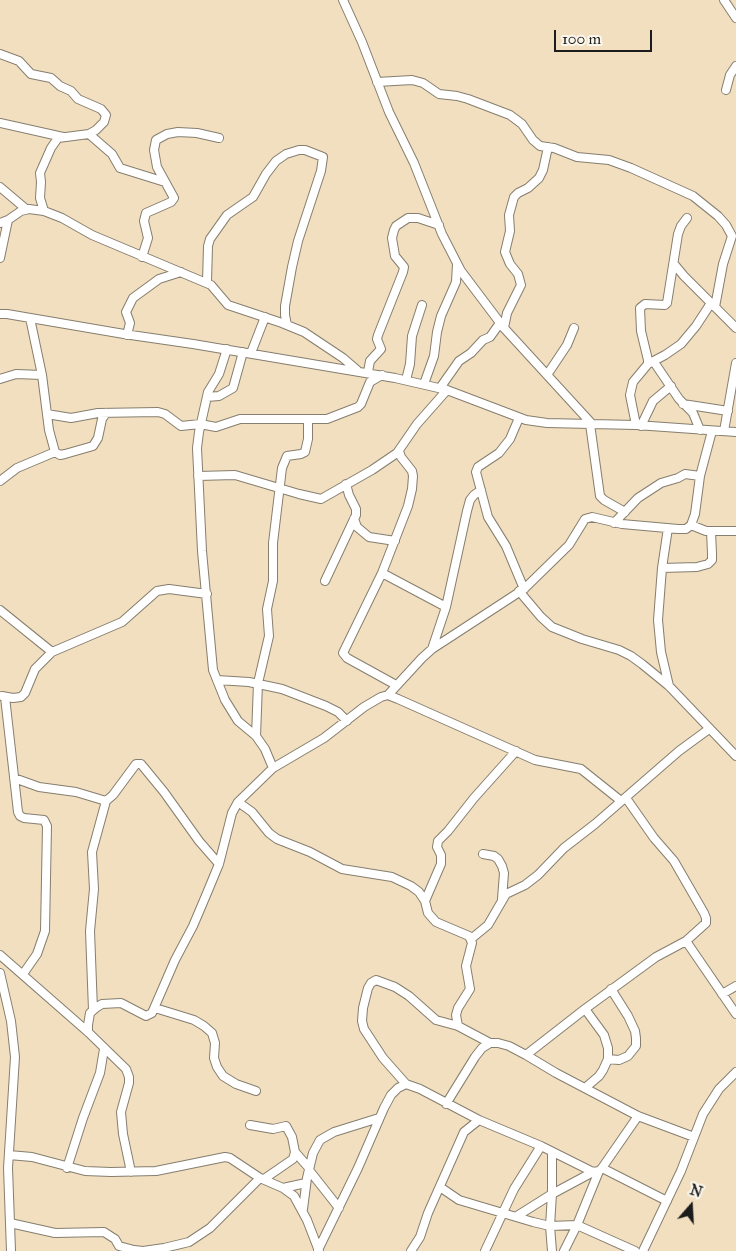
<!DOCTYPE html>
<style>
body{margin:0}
#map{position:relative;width:736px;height:1251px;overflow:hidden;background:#f1dfc0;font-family:"IM FELL Great Primer",serif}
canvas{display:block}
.north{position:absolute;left:666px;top:1181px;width:50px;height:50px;-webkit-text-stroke:4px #fbf7ec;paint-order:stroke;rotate:19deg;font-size:14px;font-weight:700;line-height:20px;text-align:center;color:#1c1c1c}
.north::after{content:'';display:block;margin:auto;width:18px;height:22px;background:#1c1c1c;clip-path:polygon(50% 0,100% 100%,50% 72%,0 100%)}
.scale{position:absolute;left:554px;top:30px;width:98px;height:22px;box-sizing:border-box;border:2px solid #1c1c1c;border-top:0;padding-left:6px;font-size:15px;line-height:18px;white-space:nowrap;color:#1c1c1c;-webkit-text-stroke:4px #fbf7ec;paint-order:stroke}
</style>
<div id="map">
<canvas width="736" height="1251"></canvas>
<div class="north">N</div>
<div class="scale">100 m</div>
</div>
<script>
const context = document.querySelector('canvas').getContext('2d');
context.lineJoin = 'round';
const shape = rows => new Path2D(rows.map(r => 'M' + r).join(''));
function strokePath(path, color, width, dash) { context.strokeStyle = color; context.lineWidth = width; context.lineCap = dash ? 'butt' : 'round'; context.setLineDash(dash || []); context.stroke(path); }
const street = shape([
 [343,0,362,42,389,112,414,163,442,234,461,271,504,328,592,424],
 [724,0,736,18],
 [0,54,19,61,31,74,51,78,60,86,71,91,78,99,101,109,106,115,104,122,96,130,89,134,58,138,51,148,40,173,41,182,40,198,44,211],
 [377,82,412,80,423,83,439,94,457,96,468,99,510,115,522,124,533,140,540,146,554,148,577,157,609,160,631,168,693,196,718,216,726,225,732,236,723,264,715,307],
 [726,90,730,75,736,66],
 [0,123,63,137],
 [89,134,112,154,120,168,165,182],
 [0,187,26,209],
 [0,223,8,220,21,211,29,209,44,211,62,218,92,235,211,285,228,305,282,323,304,332,343,358,357,370],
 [142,257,148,238,144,221,146,213,171,202,174,198,157,167,154,150,156,140,167,134,178,132,197,133,219,138],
 [0,258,8,220],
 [674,264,684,276,736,328],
 [207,282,208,246,210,239,227,215,253,197,266,174,276,161,286,154,299,150,305,150,323,157,321,171,298,241,292,267,285,306,285,315,287,325],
 [0,314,7,314,124,334,193,344,395,378,447,390,526,420,547,423,636,425,736,432],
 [30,318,42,375,49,430,55,452,60,455,65,454,93,446,98,438,102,419,106,413],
 [504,328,507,313,521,285,518,274,510,264,505,252,510,231,509,215,514,197,518,193,528,188,539,178,543,170,548,147],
 [127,335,130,323,126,312,133,298,159,279,181,272],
 [227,349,219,374,208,392,199,432,197,448,202,551,213,670,225,700,238,721,256,736,265,749,273,768],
 [251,353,265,317],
 [654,362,679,399,693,413,700,430],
 [648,364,665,355,681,344,696,326,711,303],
 [368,372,370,361,381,349,377,339,378,335,403,272,404,267,395,256,392,238,394,230,396,226,408,218,418,218,439,225],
 [547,375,567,345,574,328],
 [0,379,16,374,42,375],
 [406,380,410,364,412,336,422,305],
 [424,384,434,356,437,332,441,316,456,282,457,264],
 [440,388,459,361,471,353,483,340,490,337,500,323],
 [207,397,219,396,233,388,243,352],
 [683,404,728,411],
 [47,414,71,418,98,413,158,412,165,414,181,426,200,424,216,427,240,419,327,419,358,407,361,404,370,382,382,375],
 [519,418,510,439,499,453,478,467,476,472,488,517,506,546,524,589],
 [590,424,600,496,604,500,625,512],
 [636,425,630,395,633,382,648,364,648,360,641,331,640,308,645,304,665,305,667,303,678,234,681,226,687,218],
 [641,426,653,401,671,386],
 [724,431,736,363],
 [198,476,235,475,299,494,321,499,372,470,397,453,417,424,447,390],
 [0,481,17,468,55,452],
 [354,519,357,527,369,537,395,541],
 [614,523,638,498,661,483,678,478,685,474,700,476],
 [691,525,706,531,736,531],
 [668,528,662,568,658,620,661,652,669,686],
 [662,568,697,567,708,564,712,560,712,554,711,531],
 [382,573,446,607],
 [325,581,356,515,356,509,349,495,346,484],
 [519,591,541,617,552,627,582,639,619,650,631,656,642,664,669,686,736,756],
 [0,610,52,652],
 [432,649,446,607,467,511,470,500,474,495,481,490],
 [217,680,249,682,282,689,326,706,338,712,347,721],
 [396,685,347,658,343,653,382,573,408,506,412,489,413,476,412,471,401,457,399,451],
 [388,695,422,658,432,649,524,589,569,545,585,519,592,517,622,524,678,529,686,529,691,525,695,514,700,476,712,431],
 [2,696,13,698,21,697,25,693,35,669,52,652,122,622,157,591,169,589,207,594],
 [5,697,18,812,20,816,24,818,44,820,47,826,45,931,37,954,23,974],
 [256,736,258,683,269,636,267,609,273,581,273,543,282,468,287,456,301,454,305,452,308,439,308,419],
 [14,778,39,787,76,792,106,801,113,795,136,764,141,764,164,792,199,841,219,864],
 [238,802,252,812,269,833,277,839,310,852,342,869,392,877,411,886,419,892,425,901,428,913,436,922,469,936,472,943,466,966,470,989,458,1008,456,1015,458,1026],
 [483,854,494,856,498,859,502,866,504,873,502,899],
 [425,901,441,864,441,855,437,847,438,841,448,831,474,798,516,751],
 [471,939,488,925,506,894,525,885,538,875,564,848,595,824,679,751,709,729],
 [686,941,736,1014],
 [0,955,88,1032,126,1069,129,1077,129,1083,121,1112,123,1134,131,1172],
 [0,973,11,1021,15,1057,8,1168,11,1251],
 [722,994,736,986],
 [155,1008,194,1020,204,1026,212,1033,215,1043,214,1058,217,1067,223,1076,236,1084,256,1091],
 [585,1009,604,1035,608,1048,608,1059,603,1070,599,1076,585,1088],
 [93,1010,90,931,94,889,92,852,106,801],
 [88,1032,88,1025,90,1013,97,1007,102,1004,121,1003,146,1016,152,1013,175,960,193,926,207,893,219,864,232,813,238,802,273,768,324,738,364,707,381,697,388,695,398,699,535,760,581,769,621,801],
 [526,1055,585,1009,656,957,686,941,706,923,706,918,704,913,674,861,654,838,626,798],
 [608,1059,619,1060,628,1056,636,1046,636,1038,635,1031,628,1016,611,989],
 [406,1084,383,1058,364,1029,362,1021,363,1008,368,988,371,983,376,980,395,987,409,996,436,1020,458,1026,490,1043],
 [446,1104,475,1057,482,1048,490,1043,498,1043,509,1046,526,1055,556,1073,638,1116,694,1137],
 [250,1125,273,1129,286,1126,292,1137,295,1152,293,1159,264,1179],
 [295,1152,309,1168],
 [9,1155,32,1157,85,1171,111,1172,156,1171,225,1157,230,1158,260,1178,283,1188,294,1196,307,1220,319,1251],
 [67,1168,83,1118,100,1073,104,1049],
 [602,1168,667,1201],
 [309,1170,339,1208],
 [440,1187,459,1200,533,1222,550,1226,577,1225,635,1251],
 [283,1188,306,1183],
 [303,1209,307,1178,313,1153,320,1140,334,1132,379,1118],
 [517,1216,552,1194,593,1172],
 [10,1223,55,1233,104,1232,115,1239,119,1246,134,1250,143,1251,164,1248,189,1242,210,1228,260,1178],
 [318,1250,358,1168,384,1108,391,1095,398,1088,406,1084,420,1089,479,1120,541,1146,593,1172,599,1171,602,1168,638,1116],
 [411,1251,420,1237,428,1213,464,1132,479,1120],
 [485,1251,514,1189,541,1146],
 [552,1251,550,1226,552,1194,552,1152],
 [564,1251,577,1225,599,1171],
 [643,1251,681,1171,703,1114,719,1089,736,1072]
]);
strokePath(street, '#867e6e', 10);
strokePath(street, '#fff', 8);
</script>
